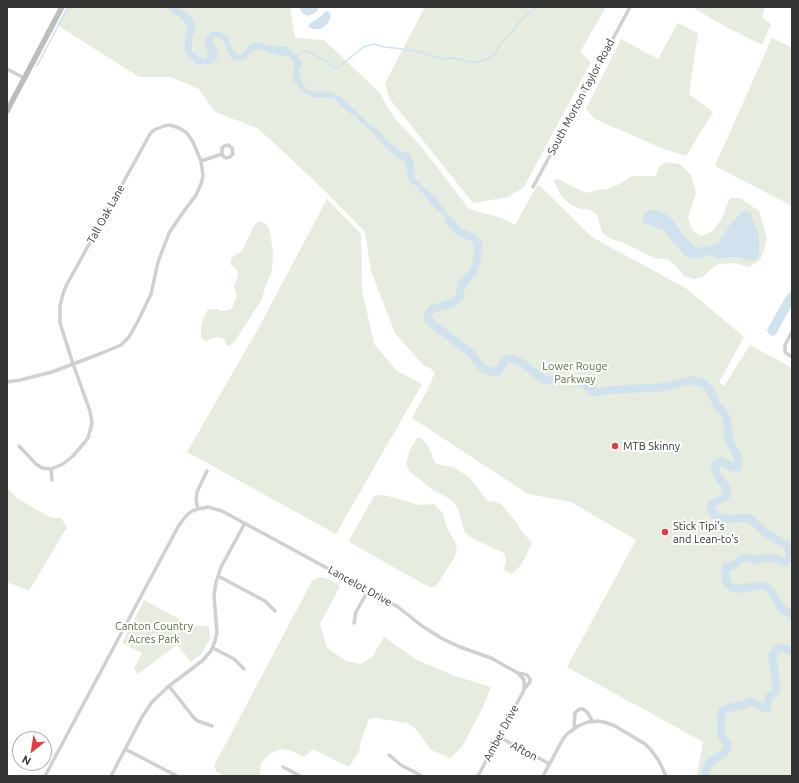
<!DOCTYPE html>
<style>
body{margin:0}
#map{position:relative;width:799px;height:783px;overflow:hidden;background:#fff;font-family:Ubuntu,sans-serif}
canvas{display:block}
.frame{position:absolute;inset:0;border:8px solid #333;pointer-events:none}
.north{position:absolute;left:12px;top:731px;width:40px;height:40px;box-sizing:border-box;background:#fff;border:1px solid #adadad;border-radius:50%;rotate:210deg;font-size:11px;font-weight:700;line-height:16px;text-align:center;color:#333}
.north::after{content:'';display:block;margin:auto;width:14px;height:18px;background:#e63946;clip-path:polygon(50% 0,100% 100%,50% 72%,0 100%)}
</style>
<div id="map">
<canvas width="799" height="783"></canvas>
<div class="frame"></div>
<div class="north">N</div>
</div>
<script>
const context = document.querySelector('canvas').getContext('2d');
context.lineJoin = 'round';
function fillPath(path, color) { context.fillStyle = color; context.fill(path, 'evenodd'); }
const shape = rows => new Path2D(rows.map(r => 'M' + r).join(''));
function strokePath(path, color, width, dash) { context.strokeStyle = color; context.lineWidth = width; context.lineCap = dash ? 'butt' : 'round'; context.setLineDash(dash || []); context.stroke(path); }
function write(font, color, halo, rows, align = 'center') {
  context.font = font + ' Ubuntu,sans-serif'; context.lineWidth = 4; context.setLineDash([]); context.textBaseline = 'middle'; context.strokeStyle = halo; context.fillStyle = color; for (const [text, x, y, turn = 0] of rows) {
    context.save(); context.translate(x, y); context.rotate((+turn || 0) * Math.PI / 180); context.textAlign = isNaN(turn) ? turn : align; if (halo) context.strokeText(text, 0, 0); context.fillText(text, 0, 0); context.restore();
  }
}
const green = shape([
 [67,7,290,7,295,38,324,40,379,92,395,119,420,145,469,209,501,218,515,225,538,184,592,237,687,289,744,337,719,382,724,386,750,345,792,368,792,776,697,776,703,742,567,667,636,540,571,502,528,494,412,418,432,381,431,381,435,373,430,368,424,366,395,333,371,271,365,232,325,191,273,142,257,128,215,112,199,89,171,77,139,77,57,25],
 [425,7,606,7,580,52,591,62,524,187,508,197,473,203,389,98,385,83],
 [692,7,765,7,762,17,771,24,762,45,724,26],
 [678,23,698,33,689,94,713,112,686,156,661,148,595,119,586,109,621,39,658,59],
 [772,38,792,48,792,206,715,166],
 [665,162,680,164,691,175,696,193,688,217,690,224,693,231,701,236,712,232,721,220,730,198,740,198,759,211,767,238,764,251,759,261,749,267,735,263,719,264,712,268,703,277,693,279,684,276,675,265,668,259,656,259,622,242,611,239,602,233,597,214,588,209,581,209,573,206,563,198,555,184,554,180,559,179,569,185,587,193,597,190,607,189,620,184,632,176,656,176,659,167],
 [674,221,683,234,696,248,718,243,729,226,759,235,759,254,749,260,735,257,718,259,709,255,694,259,684,256,664,231,642,222],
 [327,199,361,234,362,290,374,344,397,371,422,384,336,534,187,452,258,329],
 [258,221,265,223,269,228,273,252,272,271,265,287,262,299,235,341,230,346,227,346,224,339,217,337,205,341,201,337,201,327,204,317,208,309,217,309,221,311,224,311,229,310,232,308,237,296,234,287,238,276,238,271,231,265,231,259,235,255,240,253,243,249,253,228],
 [417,438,421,438,428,446,432,454,433,460,437,464,453,467,461,472,470,478,486,499,490,502,495,501,502,505,516,522,522,532,532,542,526,556,520,566,512,574,505,571,504,567,506,563,506,558,503,552,495,549,470,537,464,531,458,509,453,501,433,490,409,471,406,464,410,450],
 [7,488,16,497,37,510,52,518,61,518,67,527,29,591,7,582],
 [384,495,420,505,434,504,443,513,446,526,455,542,457,550,453,560,437,585,431,588,349,542,351,537,374,496],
 [320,577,331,580,340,586,320,624,327,648,346,661,360,664,372,657,384,637,417,660,455,676,491,687,482,709,462,747,450,758,431,750,417,730,407,723,376,718,369,719,361,741,359,752,349,767,313,749,304,757,292,751,281,749,269,754,261,763,260,776,225,776,216,771,214,766,312,581],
 [144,600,192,626,209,626,210,638,204,650,200,655,191,662,177,645,138,674,134,669,142,653,122,643]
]);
const water = shape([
 [167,7,175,7,183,10,192,17,195,25,195,30,192,38,192,51,196,55,204,59,207,58,208,52,204,41,210,32,221,32,228,36,229,38,229,44,238,56,244,53,249,45,253,43,257,42,270,46,277,46,286,47,293,51,302,63,299,71,299,75,302,83,307,89,316,93,324,91,330,92,339,96,354,109,369,124,379,131,389,143,400,151,409,153,411,158,414,161,413,170,415,178,421,185,430,192,438,199,439,203,451,218,455,228,450,225,442,214,431,205,429,200,416,186,411,183,408,179,407,170,404,161,386,148,371,131,353,115,345,110,335,99,327,97,319,98,311,97,302,90,296,84,293,80,294,62,288,56,281,56,258,49,250,53,246,59,236,61,233,60,228,54,224,41,219,38,215,37,213,38,212,42,218,52,217,59,215,61,211,64,196,64,188,56,185,51,185,41,188,30,187,25,180,17,171,13],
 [300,7,317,7,318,8,318,10,313,14,307,16,304,14,301,11],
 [326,11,329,12,331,16,328,23,321,29,312,29,308,26,309,24,320,17],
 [658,210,664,213,674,221,683,234,696,248,718,243,729,226,743,211,750,212,759,235,759,254,756,260,749,260,735,257,718,259,709,255,694,259,684,256,664,231,642,222,645,211],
 [792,291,792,305,776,334,773,336,770,335,768,333,767,330,785,298,789,293]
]);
const stream = shape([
 [296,56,304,51,307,51,328,62,331,66,336,69,343,63,349,59,363,47,374,44,384,47,411,50,443,59,455,58,470,62,480,62,486,60,494,55,501,43,511,34,520,21,536,7],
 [37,66,68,7],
 [790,555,792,555]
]);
const river = shape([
 [449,220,455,228,459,232,472,237,477,241,478,243,477,260,473,272,462,284,459,298,452,303,432,309,428,315,428,319,431,323,459,344,472,354,482,368,489,371,498,372,505,360,507,359,512,359,522,363,543,379,549,380,557,379,578,382,584,384,592,391,596,392,623,389,648,388,664,387,690,380,703,383,709,388,717,405,725,415,727,422,729,441,736,453,739,461,738,466,737,468,732,467,721,461,718,462,716,464,715,469,717,475,726,487,727,492,726,496,723,498,715,502,712,504,711,507,712,512,717,517,721,518,731,519,745,518,751,519,766,533,786,545,790,551,790,555,787,561,784,563,775,558,761,558,754,560,743,557,734,565,726,567,725,576,726,582,731,587,738,589,761,585,766,586,771,591,781,608,785,611,790,613,792,616],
 [705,776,706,770,710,762,725,752,728,746,728,744,721,735,721,716,723,710,728,708,743,705,750,701,764,708,767,708,769,697,776,691,775,672,772,656,776,650,781,648,792,651]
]);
const street = shape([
 [7,69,24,78],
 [201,161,222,154,224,157,226,158,230,157,233,154,232,148,228,145,224,146,222,148,222,154],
 [533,187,630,7],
 [792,332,785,345,785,352,792,357],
 [7,382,20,380,52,372,73,364,102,353,121,345,129,337,138,321,151,294,158,262,166,241,169,233,184,211,196,195,201,184,203,176,201,161,193,142,187,133,179,128,170,125,164,126,154,130,150,134,66,286,63,294,60,306,60,323,73,364,90,411,92,423,88,438,84,443,73,456,63,464,51,469,42,468,36,464,19,446],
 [51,469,52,480],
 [198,509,196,500,197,492,207,471],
 [218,576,265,601,275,611],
 [354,623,356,612,368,591],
 [213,648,234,659,244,669],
 [518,673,527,675,530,679,530,682,524,689],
 [169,686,194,718,198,721,212,726],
 [574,728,575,713,578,710,581,709,583,709,587,712,593,722],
 [499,737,550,764],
 [125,749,177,776],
 [389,755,401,765,422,776],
 [283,767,300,776],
 [45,776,179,525,187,515,192,511,198,509,208,507,222,511,373,593,398,607,422,626,441,638,460,647,491,658,518,673,524,680,524,690,478,776],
 [111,776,142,717,152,702,169,686,202,661,211,651,215,641,217,632,214,596,216,582,221,567,245,523],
 [543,776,563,739,567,734,578,726,588,722,599,721,607,723,615,726,645,744,651,750,659,761,666,776]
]);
const secondary = shape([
 [7,111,62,7]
]);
const markers = [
 [615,446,4,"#e63946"],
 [665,532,4,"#e63946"]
];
const streetNames = [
 ["South Morton Taylor Road",581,97,-62],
 ["Tall Oak Lane",106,214,-61],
 ["Lancelot Drive",360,586,29],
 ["Amber Drive",501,733,-62],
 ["Afton",524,751,28]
];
const parkNames = [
 ["Lower Rouge",575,366],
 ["Parkway",575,379],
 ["Canton Country",154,626],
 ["Acres Park",154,639]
];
const poiNames = [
 ["MTB Skinny",623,446],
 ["Stick Tipi's",673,526],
 ["and Lean-to's",673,539]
];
fillPath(green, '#e6ecdf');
fillPath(water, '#cfe2ee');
strokePath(stream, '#cfe2ee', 1.5);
strokePath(river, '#cfe2ee', 8);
strokePath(street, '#d0d0d0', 3.5);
strokePath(secondary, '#bdbdbd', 5.5);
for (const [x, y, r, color] of markers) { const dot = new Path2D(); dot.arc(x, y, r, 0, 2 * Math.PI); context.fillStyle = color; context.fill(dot); strokePath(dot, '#fff', 1.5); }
write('11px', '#333', '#fff', streetNames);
write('11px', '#56703f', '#fff', parkNames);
write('11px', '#333', '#fff', poiNames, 'left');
</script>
